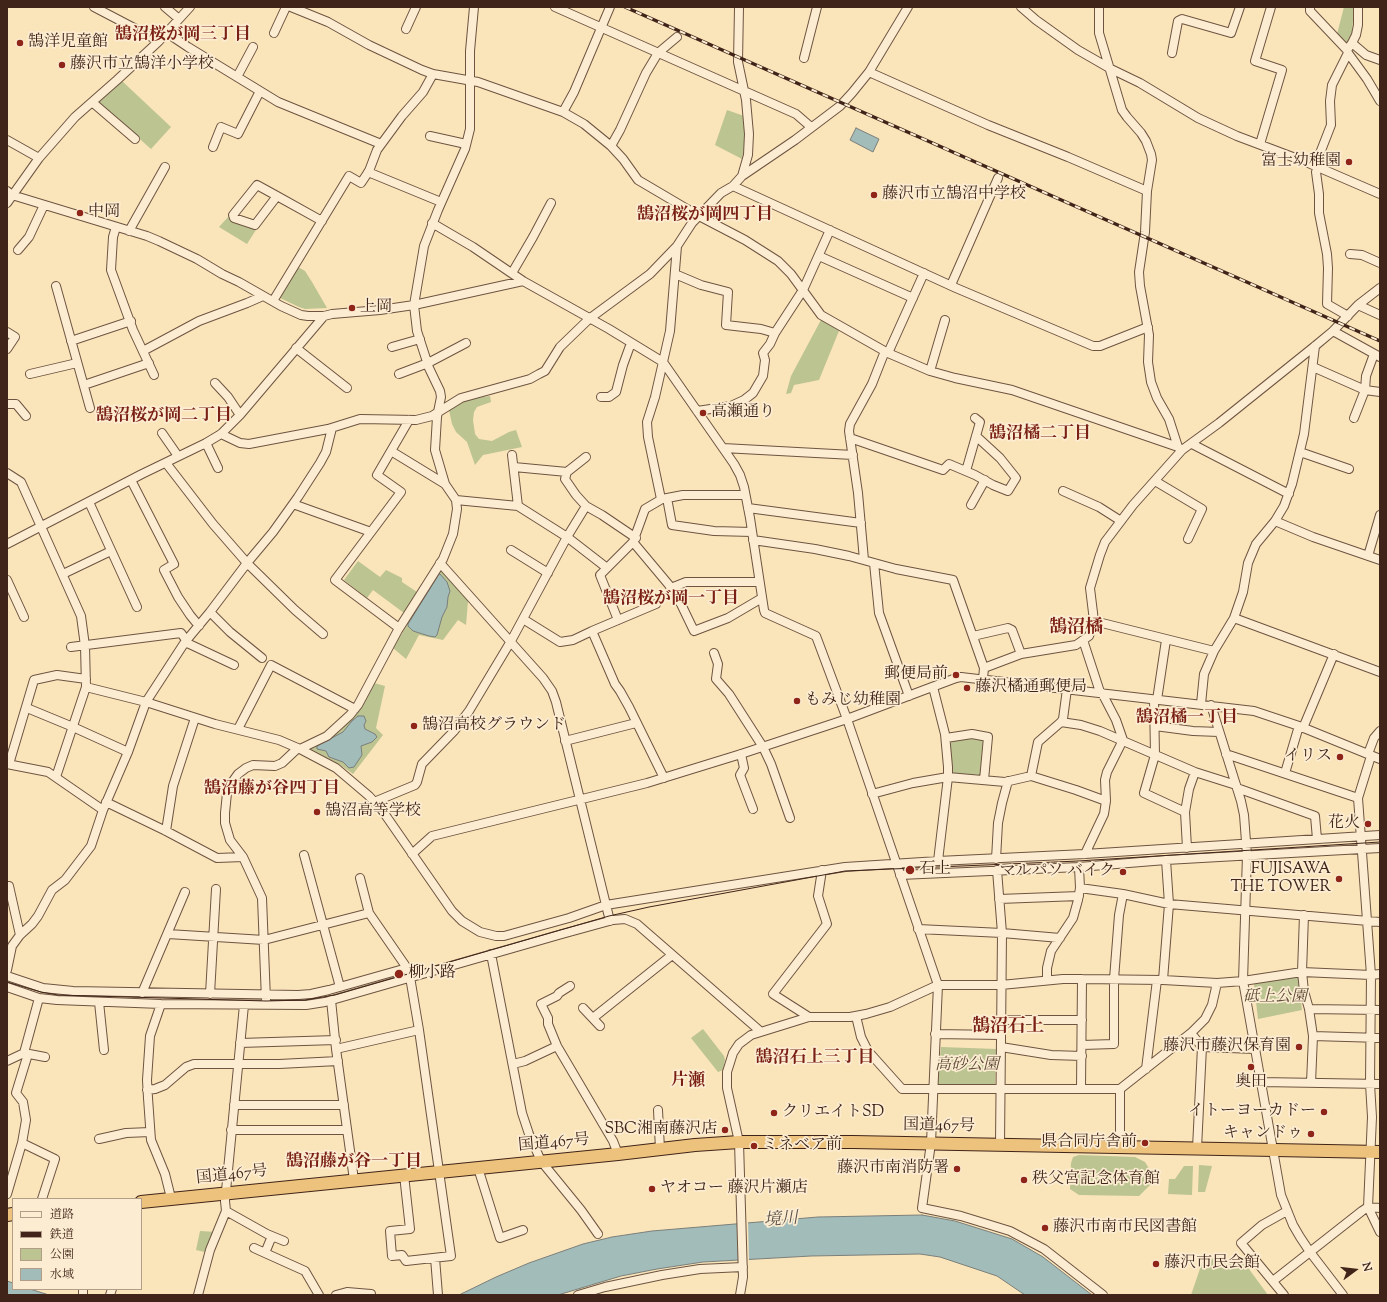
<!DOCTYPE html>
<meta charset="utf-8">
<style>
body{margin:0}
#map{position:relative;width:1387px;height:1302px;overflow:hidden;background:#fae4ba;font-family:"Sorts Mill Goudy","Noto Serif JP",serif}
canvas{display:block}
.frame{position:absolute;inset:0;border:8px solid #402419;pointer-events:none}
.legend{position:absolute;left:12px;top:1198px;width:130px;height:92px;box-sizing:border-box;background:#fcedd2;border:1px solid #b19d88;margin:0;padding:5px 7px;list-style:none;font-size:12px;color:#402419}
.legend li{display:flex;align-items:center;gap:8px;height:20px}
.legend b{width:20px;border:1px solid #b19d88}
.north{position:absolute;left:1335px;top:1250px;width:40px;height:40px;-webkit-text-stroke:3px #fcedd2;paint-order:stroke;rotate:75deg;font-size:11px;font-weight:700;line-height:16px;text-align:center;color:#402419}
.north::after{content:'';display:block;margin:auto;width:14px;height:18px;background:#402419;clip-path:polygon(50% 0,100% 100%,50% 72%,0 100%)}
</style>
<div id="map">
<canvas width="1387" height="1302"></canvas>
<div class="frame"></div>
<ul class="legend">
<li><b style="height:5px;background:#fcedd2"></b>道路</li>
<li><b style="height:5px;background:#402419"></b>鉄道</li>
<li><b style="height:11px;background:#bcc491"></b>公園</li>
<li><b style="height:11px;background:#a2bcba"></b>水域</li>
</ul>
<div class="north">N</div>
</div>
<script>
const context = document.querySelector('canvas').getContext('2d');
context.lineJoin = 'round';
function fillPath(path, color) { context.fillStyle = color; context.fill(path, 'evenodd'); }
const shape = rows => new Path2D(rows.map(r => 'M' + r).join(''));
function strokePath(path, color, width, dash) { context.strokeStyle = color; context.lineWidth = width; context.lineCap = dash ? 'butt' : 'round'; context.setLineDash(dash || []); context.stroke(path); }
function write(font, color, halo, rows, align = 'center') {
  context.font = font + ' "Sorts Mill Goudy","Noto Serif JP",serif'; context.lineWidth = 3.5; context.setLineDash([]); context.textBaseline = 'middle'; context.strokeStyle = halo; context.fillStyle = color; for (const [text, x, y, turn = 0] of rows) {
    context.save(); context.translate(x, y); context.rotate((+turn || 0) * Math.PI / 180); context.textAlign = isNaN(turn) ? turn : align; if (halo) context.strokeText(text, 0, 0); context.fillText(text, 0, 0); context.restore();
  }
}
const green = shape([
 [1344,7,1354,7,1352,34,1347,43,1337,34],
 [122,81,171,127,151,149,98,102],
 [727,110,744,116,745,144,742,159,715,145],
 [229,216,252,219,261,222,247,244,219,227],
 [298,267,305,271,312,282,327,308,305,309,299,307,278,297],
 [822,318,841,326,819,380,794,385,791,393,786,394,791,376],
 [490,396,491,402,477,407,474,412,473,420,475,434,479,439,492,441,509,432,516,430,522,447,483,455,475,465,467,442,456,432,452,424,449,410,468,399],
 [358,561,380,577,386,570,402,578,402,582,417,592,404,613,373,590,367,598,344,580],
 [441,570,468,601,466,625,458,620,443,640,419,635,406,659,393,648],
 [374,683,385,686,376,728,383,735,353,774,339,764,311,749,329,739,340,731,353,717,361,707],
 [972,738,983,739,980,775,951,773,950,742],
 [1298,976,1302,1010,1258,1019,1254,984],
 [703,1029,724,1056,725,1060,723,1070,718,1072,691,1038],
 [941,1047,996,1049,995,1086,937,1085],
 [1079,1155,1135,1157,1145,1162,1153,1175,1153,1182,1139,1196,1079,1195,1070,1189,1071,1163,1073,1157],
 [1199,1165,1212,1166,1205,1192,1198,1192],
 [1184,1166,1193,1166,1192,1195,1168,1194,1169,1179,1175,1179],
 [200,1231,217,1232,209,1253,196,1250],
 [1204,1257,1246,1265,1268,1295,1191,1295]
]);
const water = shape([
 [856,128,879,139,873,152,850,140,856,128],
 [439,574,440,574,447,582,450,591,448,597,447,607,442,617,437,635,435,637,429,636,413,631,408,626,408,624,439,574],
 [358,716,364,716,366,721,364,725,365,729,375,734,377,737,372,742,361,746,362,755,354,767,349,768,343,762,329,757,326,751,317,749,317,746,343,732,352,721,358,716],
 [922,1215,955,1221,1012,1239,1043,1257,1092,1295,1025,1295,997,1276,940,1257,920,1254,811,1256,703,1262,657,1269,621,1276,558,1295,459,1295,496,1277,529,1263,583,1244,612,1237,652,1231,818,1217,922,1215],
 [7,1281,13,1283,13,1289,30,1289,49,1295,7,1295,7,1281]
]);
const pier = shape([
 [748,1220,749,1262,739,1262,738,1221]
]);
const minor = shape([
 [94,7,159,41],
 [165,7,179,19],
 [291,7,328,22,369,45,422,70,433,74,478,82,563,112,584,124,611,146,623,159,638,180,699,216,745,240,778,261,791,274,821,315,888,353,930,371,955,378,1012,390,1178,447,1182,450],
 [555,7,796,114,811,127],
 [739,7,738,62,746,100,749,134,748,155,742,176],
 [1021,7,1036,20,1078,50,1111,69,1140,83,1198,118,1237,136,1306,162,1380,194],
 [1099,7,1099,33,1122,110,1127,117,1141,133,1146,141,1151,154,1152,160,1147,191,1145,232,1139,272,1140,286,1149,335,1148,362,1151,382,1157,398,1169,419,1178,447],
 [1310,7,1310,11,1347,50,1348,53,1367,79,1380,101],
 [406,29,416,7],
 [167,33,188,47,278,102,381,144],
 [274,33,286,7],
 [1352,43,1366,55,1380,60],
 [1347,50,1352,43,1356,35,1358,25,1358,7],
 [1172,53,1178,21,1182,19,1231,33,1240,7],
 [804,58,817,7],
 [869,72,988,125,1068,157,1147,191],
 [237,77,253,47],
 [92,102,135,139],
 [563,112,574,92,610,7],
 [430,136,466,144],
 [7,140,39,158],
 [1260,144,1282,70,1255,61,1271,7],
 [611,146,620,130,646,73,658,53,677,37],
 [213,147,221,127,238,134,260,91],
 [1315,166,1331,125,1330,101,1332,85,1348,53],
 [1318,167,1316,172,1319,194,1319,213,1327,254,1328,268,1327,304,1348,316],
 [368,172,441,202],
 [733,186,956,288,1093,346,1100,346,1148,327],
 [7,191,12,195,147,236,159,241,197,259,222,274,239,282,281,306,301,315,308,316,324,316,332,314,380,310,414,305,523,281,609,329,663,362,734,464,740,475,744,487,750,518,764,610,765,613,816,636,847,719,938,985,931,1143,922,1208,961,1216,1010,1231,1044,1249,1103,1295],
 [277,196,255,225,234,218,233,215,257,185,277,196,322,221],
 [7,203,39,158,75,117,117,80,159,41,190,7],
 [432,223,473,247,523,281],
 [116,227,113,237,111,270,133,330,154,375],
 [129,231,165,167],
 [18,250,29,237,44,205],
 [1350,254,1362,255,1380,263],
 [819,256,913,298],
 [512,273,533,237,551,203],
 [675,274,701,285,728,292,726,325,761,329,775,333],
 [951,285,998,178],
 [56,286,90,408],
 [273,301,349,176,361,183,369,171,377,150,402,116,423,92,433,74],
 [1358,305,1380,315],
 [1333,331,1380,357],
 [7,332,15,337,7,349],
 [71,341,131,321],
 [392,347,420,339],
 [296,348,347,388],
 [143,351,199,321,247,303,263,296],
 [888,353,924,273],
 [1313,367,1365,390,1380,392],
 [930,371,945,320],
 [30,374,77,363],
 [399,374,428,363,466,343],
 [215,383,228,397,240,415],
 [84,385,149,363],
 [601,397,609,397,616,392,623,365,631,343],
 [7,404,16,404,26,416],
 [697,411,731,406,744,400,753,393,763,376,765,360,763,353,770,344,775,333,803,290,830,230],
 [1354,418,1365,390,1366,376,1374,354],
 [162,433,178,456],
 [221,434,240,443,249,444,328,429,360,419,416,420,432,416,461,398,530,379,539,374,545,371,560,347,589,319,650,274,677,246,692,223,721,193,733,186,742,176,795,140,840,106,852,93,869,72,908,7],
 [850,438,943,470,949,464,975,475,993,485,1008,491,1016,478,1000,458,976,436],
 [206,443,218,468],
 [1192,444,1289,494],
 [723,448,853,455],
 [391,451,445,484],
 [1300,452,1349,469],
 [512,455,518,506],
 [586,457,567,472,565,479,576,495,586,506,602,515,636,538],
 [166,463,213,524,247,563,295,610,323,634],
 [514,467,567,472],
 [966,471,980,422,975,418],
 [7,473,21,482,81,616,85,646,86,687,56,777],
 [131,480,174,564,164,570,178,597,190,615,199,626],
 [1155,481,1202,509,1188,539],
 [1063,491,1099,507,1121,521],
 [667,498,672,525,714,531,752,532],
 [661,499,648,437,647,422,655,397,670,331,677,246],
 [456,500,518,506,567,537,607,568],
 [89,502,137,607],
 [293,504,371,532],
 [971,505,985,480],
 [748,508,861,523],
 [1275,521,1313,537,1380,560],
 [753,540,815,549,849,556,896,569,953,580,984,668],
 [633,542,669,585,681,604,694,631,728,618,762,598],
 [7,544,142,474,206,443,221,434,240,415,324,316],
 [511,550,548,573],
 [1368,556,1380,515],
 [864,560,858,493,849,431,850,424,872,384,885,351],
 [440,563,543,678,552,691,556,702,610,921],
 [874,563,879,613,909,696],
 [63,574,111,551],
 [7,580,24,617],
 [671,588,686,582,759,582],
 [656,604,592,631,615,684,620,691,629,707,664,778],
 [210,612,230,632,262,658],
 [1234,618,1380,672],
 [523,619,560,642,573,640,592,631],
 [618,620,600,575,633,542,645,509,662,499,683,495,745,495],
 [1094,621,1214,651],
 [399,628,335,580,401,492,377,475,409,420],
 [973,636,1008,628,1012,630,1021,654],
 [1083,640,1100,692],
 [185,642,234,665],
 [71,647,181,633,186,640],
 [714,653,718,664,716,679,729,694,763,747,771,764,790,818],
 [983,679,984,668,1021,654,1076,645,1089,636,1094,621,1090,588,1100,555,1105,542,1133,505,1182,450,1219,423,1315,346,1333,331,1358,305,1380,288],
 [86,687,146,702,215,724,279,740,300,749,336,768,369,796,384,813,452,911,462,921,480,932,496,936,504,936,569,918,606,905,845,867,938,861,1085,854,1380,835],
 [933,687,945,734,948,767,948,777,938,861],
 [1154,699,1155,755,1144,793,1185,812],
 [1157,700,1166,640],
 [1201,704,1204,674,1214,651,1234,618,1243,592,1248,563,1256,544,1275,521,1284,506,1292,484,1304,434,1315,346],
 [1211,705,1241,801,1244,815,1247,855,1243,981,1281,1195,1293,1225,1300,1237,1310,1252,1343,1295],
 [27,708,73,727,128,752],
 [1061,722,1081,725,1100,731,1195,772,1236,785],
 [1155,726,1193,731,1219,732],
 [1303,728,1334,654],
 [238,729,271,665,355,709],
 [946,738,972,734,988,737,984,780],
 [565,741,636,723],
 [300,749,327,736,350,715,358,705,398,630,443,559,453,534,457,509,456,500,445,484,435,450,437,417,441,397,440,391,429,368,417,331,414,305,424,246,438,210,465,149,470,129,470,51,474,7],
 [741,754,744,768,740,775,753,809],
 [1226,754,1358,798],
 [1368,754,1374,738,1380,731],
 [1371,756,1358,798,1371,975,1370,1084,1372,1117,1368,1207,1380,1232],
 [7,764,48,772,103,810],
 [9,764,34,680,57,675,86,679],
 [1285,773,1299,726],
 [1031,776,1038,742,1061,722,1063,719,1067,689],
 [1237,788,1315,816,1317,839],
 [872,794,913,783,948,777,1005,782,1031,776,1076,790,1106,801],
 [106,802,166,831,217,858,243,857,262,898,266,1000],
 [374,802,415,785,417,782,422,764,454,731,469,711,511,641,567,537,586,506],
 [166,831,173,786,195,718],
 [1187,848,1185,812,1189,789,1195,772],
 [412,854,432,836,647,783,741,754,847,719,956,678,961,677,1254,711,1299,726,1380,759],
 [1085,854,1104,814,1106,801,1105,780,1107,772,1123,740,1116,720,1102,693],
 [304,855,340,987],
 [243,857,230,840,225,823,225,813,227,793,233,781,238,774,246,768,253,765,275,766,282,763,298,748],
 [996,859,998,823,1002,803,1008,781],
 [997,870,1002,933,1000,1145],
 [900,875,1079,867,1166,860,1380,848],
 [360,878,369,913],
 [7,886,9,886,20,935],
 [1080,888,1123,894,1169,904,1380,922],
 [999,899,1079,896],
 [1304,915,1302,972,1304,991,1309,1009,1313,1036,1311,1083],
 [918,929,1002,933,1060,938],
 [168,934,264,940,369,913,407,968,410,977,419,1030,451,1256,406,1261,402,1255,392,1256,390,1231,410,1229,404,1175],
 [491,954,522,1113,529,1134,541,1161,581,1210,598,1234],
 [7,970,12,946,20,935,32,924,38,916,52,890,65,880,91,846,103,810,128,752,146,702,185,642,210,612,247,563,273,532,298,497,320,463,326,452,332,428],
 [7,976,43,988,73,991,298,995,311,994,329,990,407,968],
 [1047,980,1047,968,1051,951,1073,918,1078,900,1080,888,1079,867],
 [1163,980,1169,904,1166,860],
 [570,986,559,993,557,996,541,1004,548,1018,548,1024,557,1046,613,1141,618,1154],
 [7,987,39,998,57,1000,161,1004,306,1005,325,1002,562,934,613,920,625,919,637,924,760,1031],
 [142,993,185,892],
 [210,994,216,889],
 [331,1000,336,1049,354,1180],
 [99,1002,104,1050],
 [161,1004,150,1036,147,1080,148,1098,151,1140,165,1174,171,1198],
 [583,1008,600,1026],
 [1309,1009,1380,1010],
 [856,1016,861,1037,868,1051,902,1089,1120,1089,1191,1033,1205,1019,1212,1005,1217,983],
 [809,1017,773,994,827,924,818,896,822,870],
 [593,1018,672,955],
 [1001,1020,1082,1020],
 [1191,1033,1202,1047,1197,1148],
 [935,1034,1001,1035],
 [1313,1036,1380,1038],
 [240,1043,336,1040],
 [1082,1045,1114,1044,1114,979,1119,915,1123,894],
 [1001,1047,1051,1055,1082,1056],
 [1202,1047,1255,1049],
 [336,1049,419,1030],
 [24,1053,45,1057],
 [7,1061,24,1053,39,998],
 [513,1064,525,1061,557,1046],
 [1146,1069,1157,980],
 [1261,1082,1380,1084],
 [1081,1089,1082,979],
 [1120,1089,1120,1147],
 [147,1090,155,1089,165,1085,186,1067,194,1064,279,1064,338,1061],
 [234,1105,344,1105],
 [658,1110,660,1149],
 [231,1130,347,1130],
 [99,1139,126,1133,150,1132],
 [22,1143,55,1159,42,1199],
 [478,1168,500,1238,523,1230],
 [7,1194,22,1143,26,1120,23,1102,16,1093,28,1054],
 [226,1211,267,1234,284,1241],
 [272,1236,265,1253,305,1271,319,1295],
 [254,1248,265,1253],
 [435,1258,438,1295],
 [1273,1281,1362,1211,1368,1207,1380,1208],
 [83,1289,83,1295],
 [110,1295,112,1289],
 [198,1295,210,1250,226,1211,225,1201,244,1005],
 [336,1295,347,1292,371,1294,371,1295],
 [578,1295,605,1287,662,1275,700,1269,743,1267],
 [740,1295,743,1277,739,1142,727,1088,727,1072,733,1053,739,1044,751,1035,809,1017,850,1017,866,1014,890,1007,938,985,1001,985,1063,979,1082,979,1163,980,1217,983,1243,981,1302,972,1371,975,1380,974],
 [1284,1295,1241,1243,1262,1225,1287,1211]
]);
const highway = shape([
 [141,1202,618,1154,695,1145,739,1142,853,1142,1380,1152],
 [7,1215,13,1214]
]);
const tram = shape([
 [7,982,41,992,58,995,266,1001,305,1000,335,995,609,916,649,907,845,871,1078,861,1380,842]
]);
const rail = shape([
 [625,7,1380,341]
]);
const markers = [
 [20,43,4,"#8f2418"],
 [62,65,4,"#8f2418"],
 [1349,162,4,"#8f2418"],
 [874,195,4,"#8f2418"],
 [80,213,4,"#8f2418"],
 [352,308,4,"#8f2418"],
 [703,413,4,"#8f2418"],
 [956,675,4,"#8f2418"],
 [967,688,4,"#8f2418"],
 [797,701,4,"#8f2418"],
 [414,726,4,"#8f2418"],
 [1340,757,4,"#8f2418"],
 [317,812,4,"#8f2418"],
 [1368,824,4,"#8f2418"],
 [910,870,5,"#8f2418"],
 [1123,872,4,"#8f2418"],
 [1339,879,4,"#8f2418"],
 [399,974,5,"#8f2418"],
 [1299,1047,4,"#8f2418"],
 [1251,1067,4,"#8f2418"],
 [1324,1112,4,"#8f2418"],
 [774,1113,4,"#8f2418"],
 [725,1130,4,"#8f2418"],
 [1311,1134,4,"#8f2418"],
 [1145,1143,4,"#8f2418"],
 [754,1146,4,"#8f2418"],
 [957,1169,4,"#8f2418"],
 [1024,1180,4,"#8f2418"],
 [652,1189,4,"#8f2418"],
 [1045,1228,4,"#8f2418"],
 [1156,1264,4,"#8f2418"]
];
const poiNames = [
 ["鵠洋児童館",28,43],
 ["藤沢市立鵠洋小学校",70,65],
 ["富士幼稚園",1341,162,"right"],
 ["藤沢市立鵠沼中学校",882,195],
 ["中岡",88,213],
 ["上岡",360,308],
 ["高瀬通り",711,413],
 ["郵便局前",948,675,"right"],
 ["藤沢橘通郵便局",975,688],
 ["もみじ幼稚園",805,701],
 ["鵠沼高校グラウンド",422,726],
 ["イリス",1332,757,"right"],
 ["鵠沼高等学校",325,812],
 ["花火",1360,824,"right"],
 ["石上",919,870],
 ["FUJISAWA",1331,870,"right"],
 ["THE TOWER",1331,888,"right"],
 ["マルパソ バイク",1115,872,"right"],
 ["柳小路",408,974],
 ["藤沢市藤沢保育園",1291,1047,"right"],
 ["奥田",1251,1083,"center"],
 ["イトーヨーカドー",1316,1112,"right"],
 ["クリエイトSD",782,1113],
 ["SBC湘南藤沢店",717,1130,"right"],
 ["キャンドゥ",1303,1134,"right"],
 ["県合同庁舎前",1137,1143,"right"],
 ["ミネベア前",762,1146],
 ["藤沢市南消防署",949,1169,"right"],
 ["秩父宮記念体育館",1032,1180],
 ["ヤオコー 藤沢片瀬店",660,1189],
 ["藤沢市南市民図書館",1053,1228],
 ["藤沢市民会館",1164,1264]
];
const parkNames = [
 ["砥上公園",1275,998],
 ["高砂公園",967,1066]
];
const streetNames = [
 ["国道467号",939,1127,1],
 ["国道467号",554,1144,-5],
 ["国道467号",232,1176,-6]
];
const neighbourhoodNames = [
 ["鵠沼桜が岡三丁目",183,36],
 ["鵠沼桜が岡四丁目",705,216],
 ["鵠沼桜が岡二丁目",164,417],
 ["鵠沼橘二丁目",1040,435],
 ["鵠沼桜が岡一丁目",671,600],
 ["鵠沼橘一丁目",1187,719],
 ["鵠沼藤が谷四丁目",272,790],
 ["鵠沼石上三丁目",815,1059],
 ["片瀬",688,1082],
 ["鵠沼藤が谷一丁目",354,1163]
];
const waterNames = [
 ["境川",781,1221,-4]
];
const quarterNames = [
 ["鵠沼橘",1076,629],
 ["鵠沼石上",1008,1028]
];
fillPath(green, '#bcc491');
fillPath(water, '#a2bcba');
strokePath(water, '#7b7f7a', 1);
fillPath(pier, '#fae4ba');
strokePath(minor, '#6e5441', 10);
strokePath(highway, '#402419', 14);
strokePath(minor, '#fcedd2', 8);
strokePath(highway, '#edc27d', 12);
strokePath(tram, '#402419', 1);
strokePath(rail, '#402419', 3.5);
strokePath(rail, '#fcedd2', 2, [6]);
for (const [x, y, r, color] of markers) { const dot = new Path2D(); dot.arc(x, y, r, 0, 2 * Math.PI); context.fillStyle = color; context.fill(dot); strokePath(dot, '#fcedd2', 1.5); }
write('16px', '#402419', '#fcedd2', poiNames, 'left');
write('italic 16px', '#5f4c37', '#fcedd2', parkNames);
write('16px', '#402419', '#fcedd2', streetNames);
write('bold 17px', '#7a1f14', '#fcedd2', neighbourhoodNames);
write('italic 17px', '#5d5249', '#fcedd2', waterNames);
write('bold 18px', '#7a1f14', '#fcedd2', quarterNames);
</script>
